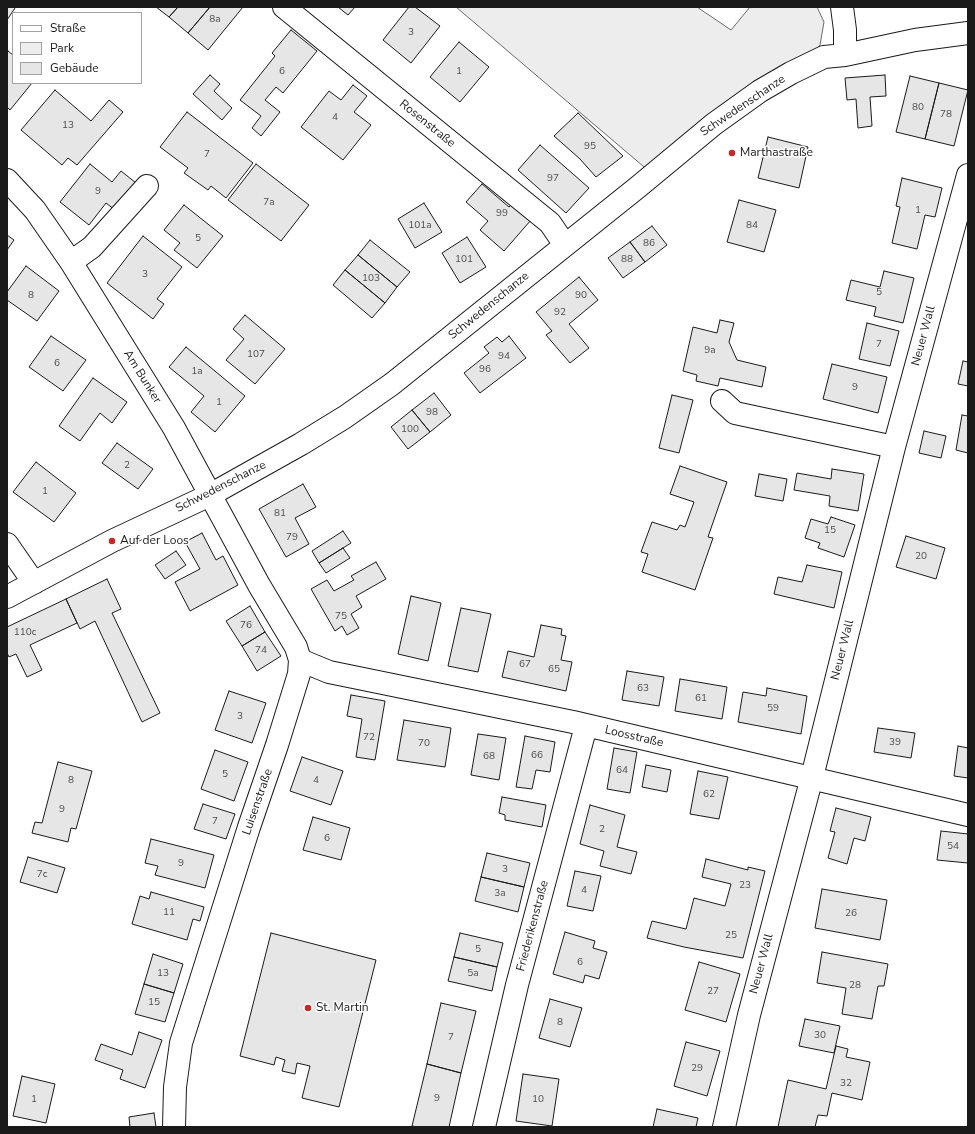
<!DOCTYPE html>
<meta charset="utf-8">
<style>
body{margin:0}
#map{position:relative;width:975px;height:1134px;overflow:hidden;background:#fff;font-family:"Nunito Sans",sans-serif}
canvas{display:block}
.frame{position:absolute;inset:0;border:8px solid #1a1a1a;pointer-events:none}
.legend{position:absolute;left:12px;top:12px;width:130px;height:72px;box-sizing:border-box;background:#fff;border:1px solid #a3a3a3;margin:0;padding:5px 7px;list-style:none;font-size:12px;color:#1a1a1a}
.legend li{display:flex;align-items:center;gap:8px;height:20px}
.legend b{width:20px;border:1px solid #a3a3a3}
</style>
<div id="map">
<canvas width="975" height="1134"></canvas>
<div class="frame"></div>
<ul class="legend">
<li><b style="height:5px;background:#fff"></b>Straße</li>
<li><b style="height:11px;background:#ededed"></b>Park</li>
<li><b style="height:11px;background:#e6e6e6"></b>Gebäude</li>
</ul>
</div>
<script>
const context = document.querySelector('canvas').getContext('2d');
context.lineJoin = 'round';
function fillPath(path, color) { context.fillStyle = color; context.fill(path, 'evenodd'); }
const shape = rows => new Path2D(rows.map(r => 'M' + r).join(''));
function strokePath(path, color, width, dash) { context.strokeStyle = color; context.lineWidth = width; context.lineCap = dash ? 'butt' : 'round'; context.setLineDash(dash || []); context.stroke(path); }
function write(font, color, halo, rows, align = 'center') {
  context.font = font + ' "Nunito Sans",sans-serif'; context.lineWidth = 3; context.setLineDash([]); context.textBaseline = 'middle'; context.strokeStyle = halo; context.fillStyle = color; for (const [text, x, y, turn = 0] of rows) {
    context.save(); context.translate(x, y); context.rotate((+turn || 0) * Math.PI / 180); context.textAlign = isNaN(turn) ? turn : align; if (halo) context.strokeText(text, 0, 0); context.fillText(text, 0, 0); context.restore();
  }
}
const green = shape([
 [456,7,697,7,731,30,750,7,817,7,824,22,820,45,800,69,650,172,456,7]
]);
const building = shape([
 [7,7,13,7,15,8,7,20,7,7],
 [156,7,178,7,169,17,156,7],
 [178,7,210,7,188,33,169,17,178,7],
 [210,7,243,7,208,50,188,33,210,7],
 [338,7,355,7,348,15,338,7],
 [409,7,415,7,440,26,411,63,383,40,409,7],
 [291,30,317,51,283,93,276,87,265,100,280,112,261,136,252,128,261,116,240,100,275,56,272,53,291,30],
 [459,42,489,67,460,102,430,77,459,42],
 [8,51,13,55,13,83,32,83,10,110,7,107,7,53,8,51],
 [210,75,220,84,214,91,232,108,222,120,193,94,210,75],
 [885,75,886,96,870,97,872,126,858,128,856,99,847,100,845,78,885,75],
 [910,76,939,83,925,139,896,132,910,76],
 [939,83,968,90,954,146,925,139,939,83],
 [353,85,367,96,354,112,371,125,343,160,301,127,329,91,341,100,353,85],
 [55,90,91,121,109,100,123,112,77,165,68,158,62,165,21,130,55,90],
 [187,112,253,163,226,198,211,186,208,190,184,173,188,168,160,147,187,112],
 [578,113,623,156,596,177,580,159,554,136,578,113],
 [768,137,808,147,799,188,758,178,768,137],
 [540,145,589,188,566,213,518,170,540,145],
 [90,164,112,182,121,171,136,183,115,210,106,203,89,225,60,202,90,164],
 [256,164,309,205,281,241,228,200,256,164],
 [902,178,942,188,935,217,925,215,917,249,892,243,900,207,896,206,902,178],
 [482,184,509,207,512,204,531,220,504,251,480,230,488,221,466,202,482,184],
 [739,200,776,210,764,252,727,242,739,200],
 [424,203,442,232,415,248,398,219,424,203],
 [184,205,223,236,197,268,174,250,180,243,164,230,184,205],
 [652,226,667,245,645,262,630,242,652,226],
 [7,235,14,240,7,250,7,235],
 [143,236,182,267,157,299,164,304,153,319,107,283,143,236],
 [467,237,486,267,460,283,442,253,467,237],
 [370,240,410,272,397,287,358,255,370,240],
 [630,242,645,262,623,278,608,258,630,242],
 [358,255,397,287,385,303,345,270,358,255],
 [26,266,59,291,37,321,7,300,7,292,26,266],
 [345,270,385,303,372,318,333,285,345,270],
 [884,271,914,278,903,323,874,316,876,307,846,300,851,280,880,287,884,271],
 [579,277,598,300,569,324,589,348,570,363,546,335,552,331,536,312,579,277],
 [245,315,285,349,255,384,226,360,244,339,233,329,245,315],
 [720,320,734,323,729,342,737,360,766,367,762,387,720,378,718,386,696,381,697,375,683,371,693,327,717,333,720,320],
 [867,323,899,331,890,366,859,359,867,323],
 [51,336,86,360,63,391,29,367,51,336],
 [509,336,526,358,480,393,464,373,489,353,484,347,497,337,502,342,509,336],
 [186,347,245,396,215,432,191,412,204,396,169,367,186,347],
 [963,361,968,362,968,386,958,384,963,361],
 [832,364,887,377,878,413,823,399,832,364],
 [93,378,127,402,112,423,100,413,80,441,59,426,93,378],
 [434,393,451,415,430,432,412,410,434,393],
 [672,395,693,400,679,453,659,448,672,395],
 [412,410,430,432,408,449,391,427,412,410],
 [962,415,968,416,968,453,956,450,962,415],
 [924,431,946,436,941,458,919,453,924,431],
 [117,443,153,469,138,489,102,463,117,443],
 [36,462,76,493,54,522,13,492,36,462],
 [680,466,727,482,708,537,713,538,695,590,642,572,648,554,641,552,652,522,677,530,680,525,685,527,694,502,670,494,680,466],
 [832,469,864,474,858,511,829,506,830,496,794,490,797,473,831,479,832,469],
 [759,474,787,479,783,501,755,496,759,474],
 [303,484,316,507,295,518,309,544,286,557,259,509,303,484],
 [831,517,855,525,844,557,818,548,820,543,805,538,811,519,828,524,831,517],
 [343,531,351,543,319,563,312,551,343,531],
 [202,533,216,560,223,556,238,585,190,611,175,582,200,569,185,542,202,533],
 [906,536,945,548,936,579,896,567,906,536],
 [343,548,350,558,326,573,319,563,343,548],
 [176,551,186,565,165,579,155,565,176,551],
 [376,562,386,579,356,596,362,607,351,614,359,628,347,635,342,626,335,631,311,589,327,580,334,591,354,580,351,576,376,562],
 [807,565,842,572,834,608,774,594,778,577,802,582,807,565],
 [107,579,121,609,112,613,160,713,142,722,95,621,80,629,66,599,107,579],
 [411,596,441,603,428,661,398,654,411,596],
 [66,599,77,623,30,645,42,670,27,677,16,654,9,657,7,653,7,627,66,599],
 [250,606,265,632,242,646,226,621,250,606],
 [461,608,491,614,478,672,448,666,461,608],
 [541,625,562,629,561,635,566,636,561,660,572,662,566,691,502,677,508,651,534,657,541,625],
 [265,632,281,656,257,671,242,646,265,632],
 [627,671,664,677,659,706,622,700,627,671],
 [680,679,727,687,722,719,675,711,680,679],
 [767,688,807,696,801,734,738,722,743,692,766,696,767,688],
 [229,691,266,703,252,743,215,730,229,691],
 [351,695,385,701,375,760,356,757,362,719,347,716,351,695],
 [404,720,451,728,445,767,397,760,404,720],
 [878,728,915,733,911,758,874,752,878,728],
 [478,734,506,738,499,780,471,775,478,734],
 [525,736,555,742,550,772,536,770,532,789,516,787,525,736],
 [958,746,968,748,968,778,954,776,958,746],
 [614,748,637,752,630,793,607,789,614,748],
 [215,750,248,762,234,801,201,789,215,750],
 [302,757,343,771,331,805,290,791,302,757],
 [58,762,92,771,76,829,71,828,68,842,32,833,35,822,42,823,58,762],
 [646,765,671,770,667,792,642,787,646,765],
 [698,771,728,777,719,819,690,814,698,771],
 [502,797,546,805,542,827,505,820,505,815,499,813,502,797],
 [203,804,235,814,226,839,194,829,203,804],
 [590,805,625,815,617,847,637,852,631,874,600,866,604,851,580,844,590,805],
 [836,808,871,817,865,841,854,838,847,864,828,858,835,832,830,831,836,808],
 [313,817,350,828,341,860,303,850,313,817],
 [941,831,968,834,968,863,937,860,941,831],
 [151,839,214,855,205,888,155,875,158,866,145,863,151,839],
 [487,853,530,863,524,887,481,877,487,853],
 [28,857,65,868,57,893,20,882,28,857],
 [706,859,748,870,748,867,765,871,743,958,684,947,647,938,652,921,686,929,694,898,725,906,731,884,702,877,706,859],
 [575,871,601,876,593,911,567,906,575,871],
 [481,877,524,887,518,912,475,901,481,877],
 [822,889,887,900,880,940,815,928,822,889],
 [151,892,204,907,200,921,193,919,187,940,132,924,140,896,149,899,151,892],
 [565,932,595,941,593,948,607,952,599,979,585,975,583,983,553,974,565,932],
 [271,933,376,960,339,1107,302,1098,310,1066,297,1063,295,1074,282,1071,285,1060,276,1057,274,1065,240,1056,271,933],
 [460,933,503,943,497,967,454,957,460,933],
 [822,952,888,964,884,986,878,986,872,1019,842,1014,846,988,817,983,822,952],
 [153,954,183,964,174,993,144,984,153,954],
 [454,957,497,967,492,991,448,981,454,957],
 [699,962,740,974,726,1022,685,1010,699,962],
 [144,984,174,993,165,1022,135,1014,144,984],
 [550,999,582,1008,570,1047,539,1038,550,999],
 [441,1003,476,1011,461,1073,427,1064,441,1003],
 [805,1019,840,1026,834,1053,799,1046,805,1019],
 [139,1032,162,1040,145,1088,120,1079,123,1070,95,1060,101,1044,132,1055,139,1032],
 [686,1042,720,1051,707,1096,674,1086,686,1042],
 [836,1046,848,1049,846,1057,870,1062,862,1100,832,1093,827,1116,818,1115,815,1127,778,1127,788,1080,826,1089,836,1046],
 [427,1064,461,1073,449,1127,418,1127,412,1126,427,1064],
 [523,1074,559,1079,552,1126,516,1121,523,1074],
 [22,1076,55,1084,46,1123,13,1116,22,1076],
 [657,1109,698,1118,696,1127,653,1127,657,1109],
 [154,1113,156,1127,130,1127,129,1117,154,1113]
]);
const minor = shape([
 [284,7,550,223,565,245],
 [842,7,845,30,845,55],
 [7,180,35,210,71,262,174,428,259,585,296,647,300,660,299,674,277,745,249,827,181,1043,175,1087,174,1127],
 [71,262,92,247,147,186],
 [722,401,735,413,894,447],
 [7,544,34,583],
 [7,597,112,541,210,495,301,444,345,417,392,384,638,187,714,124,760,91,791,73,824,57,845,55,915,40,968,33],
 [300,660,329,672,573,722,968,815],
 [484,1127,517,985,586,726],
 [724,1127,749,1015,812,777,894,447,968,175]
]);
const markers = [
 [732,153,4,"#c62828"],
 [112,541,4,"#c62828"],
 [308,1008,4,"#c62828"]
];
const numberNames = [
 ["8a",215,20],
 ["3",411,33],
 ["6",282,72],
 ["1",459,72],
 ["80",918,108],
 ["78",946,115],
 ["4",335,118],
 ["13",68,126],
 ["95",590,147],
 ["7",207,155],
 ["97",553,179],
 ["9",98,192],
 ["7a",269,203],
 ["1",918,211],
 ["99",502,214],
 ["101a",420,226],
 ["84",752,226],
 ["5",198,239],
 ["86",649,244],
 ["101",464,260],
 ["88",627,260],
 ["3",145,275],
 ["103",371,279],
 ["5",879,293],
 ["8",31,296],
 ["90",581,296],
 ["92",560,313],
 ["7",879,345],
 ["9a",710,351],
 ["107",256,355],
 ["94",504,357],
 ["6",57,364],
 ["96",485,370],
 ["1a",197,372],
 ["9",855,388],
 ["1",219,403],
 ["98",432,413],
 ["100",410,430],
 ["2",127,466],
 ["1",45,492],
 ["81",280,514],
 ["15",830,531],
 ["79",292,538],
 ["20",921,557],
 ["75",341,617],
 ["76",246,626],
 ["110c",25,633],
 ["74",261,651],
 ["67",525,665],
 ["65",554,670],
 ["63",643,689],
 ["61",701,699],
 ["59",773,709],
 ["3",240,717],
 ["72",369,738],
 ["39",895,743],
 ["70",424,744],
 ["66",537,756],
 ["68",489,757],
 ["64",622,771],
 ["5",225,775],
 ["8",71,781],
 ["4",316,781],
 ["62",709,795],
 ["9",62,810],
 ["7",215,822],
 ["2",602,830],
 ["6",327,839],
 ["54",953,847],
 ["9",181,864],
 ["3",505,870],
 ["7c",42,875],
 ["23",745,886],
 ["4",584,891],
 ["3a",500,894],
 ["11",169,913],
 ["26",851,914],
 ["25",731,936],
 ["5",478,950],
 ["6",580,963],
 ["13",163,974],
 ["5a",473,974],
 ["28",855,986],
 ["27",713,992],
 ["15",154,1003],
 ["8",560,1023],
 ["30",820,1036],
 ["7",451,1038],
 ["29",697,1069],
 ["32",846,1084],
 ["9",437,1099],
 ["1",34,1100],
 ["10",538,1100]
];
const streetNames = [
 ["Schwedenschanze",743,106,-34],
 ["Rosenstraße",427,124,39],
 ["Schwedenschanze",489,306,-39],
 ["Neuer Wall",924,336,-75],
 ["Am Bunker",142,377,58],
 ["Schwedenschanze",221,487,-27],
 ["Neuer Wall",843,650,-76],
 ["Loosstraße",634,737,13],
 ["Luisenstraße",258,802,-71],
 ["Friederikenstraße",533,926,-75],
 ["Neuer Wall",762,964,-75]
];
const poiNames = [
 ["Marthastraße",740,153],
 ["Auf der Loos",120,541],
 ["St. Martin",316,1008]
];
fillPath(green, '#ededed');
strokePath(green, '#6a6a6a', 1);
fillPath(building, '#e6e6e6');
strokePath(building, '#1a1a1a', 1);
strokePath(minor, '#1a1a1a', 24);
strokePath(minor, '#fff', 22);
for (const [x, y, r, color] of markers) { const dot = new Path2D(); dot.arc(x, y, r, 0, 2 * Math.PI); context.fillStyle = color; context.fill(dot); strokePath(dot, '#fff', 1.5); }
write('10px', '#4d4d4d', null, numberNames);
write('12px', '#1a1a1a', '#fff', streetNames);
write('12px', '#1a1a1a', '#fff', poiNames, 'left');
</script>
